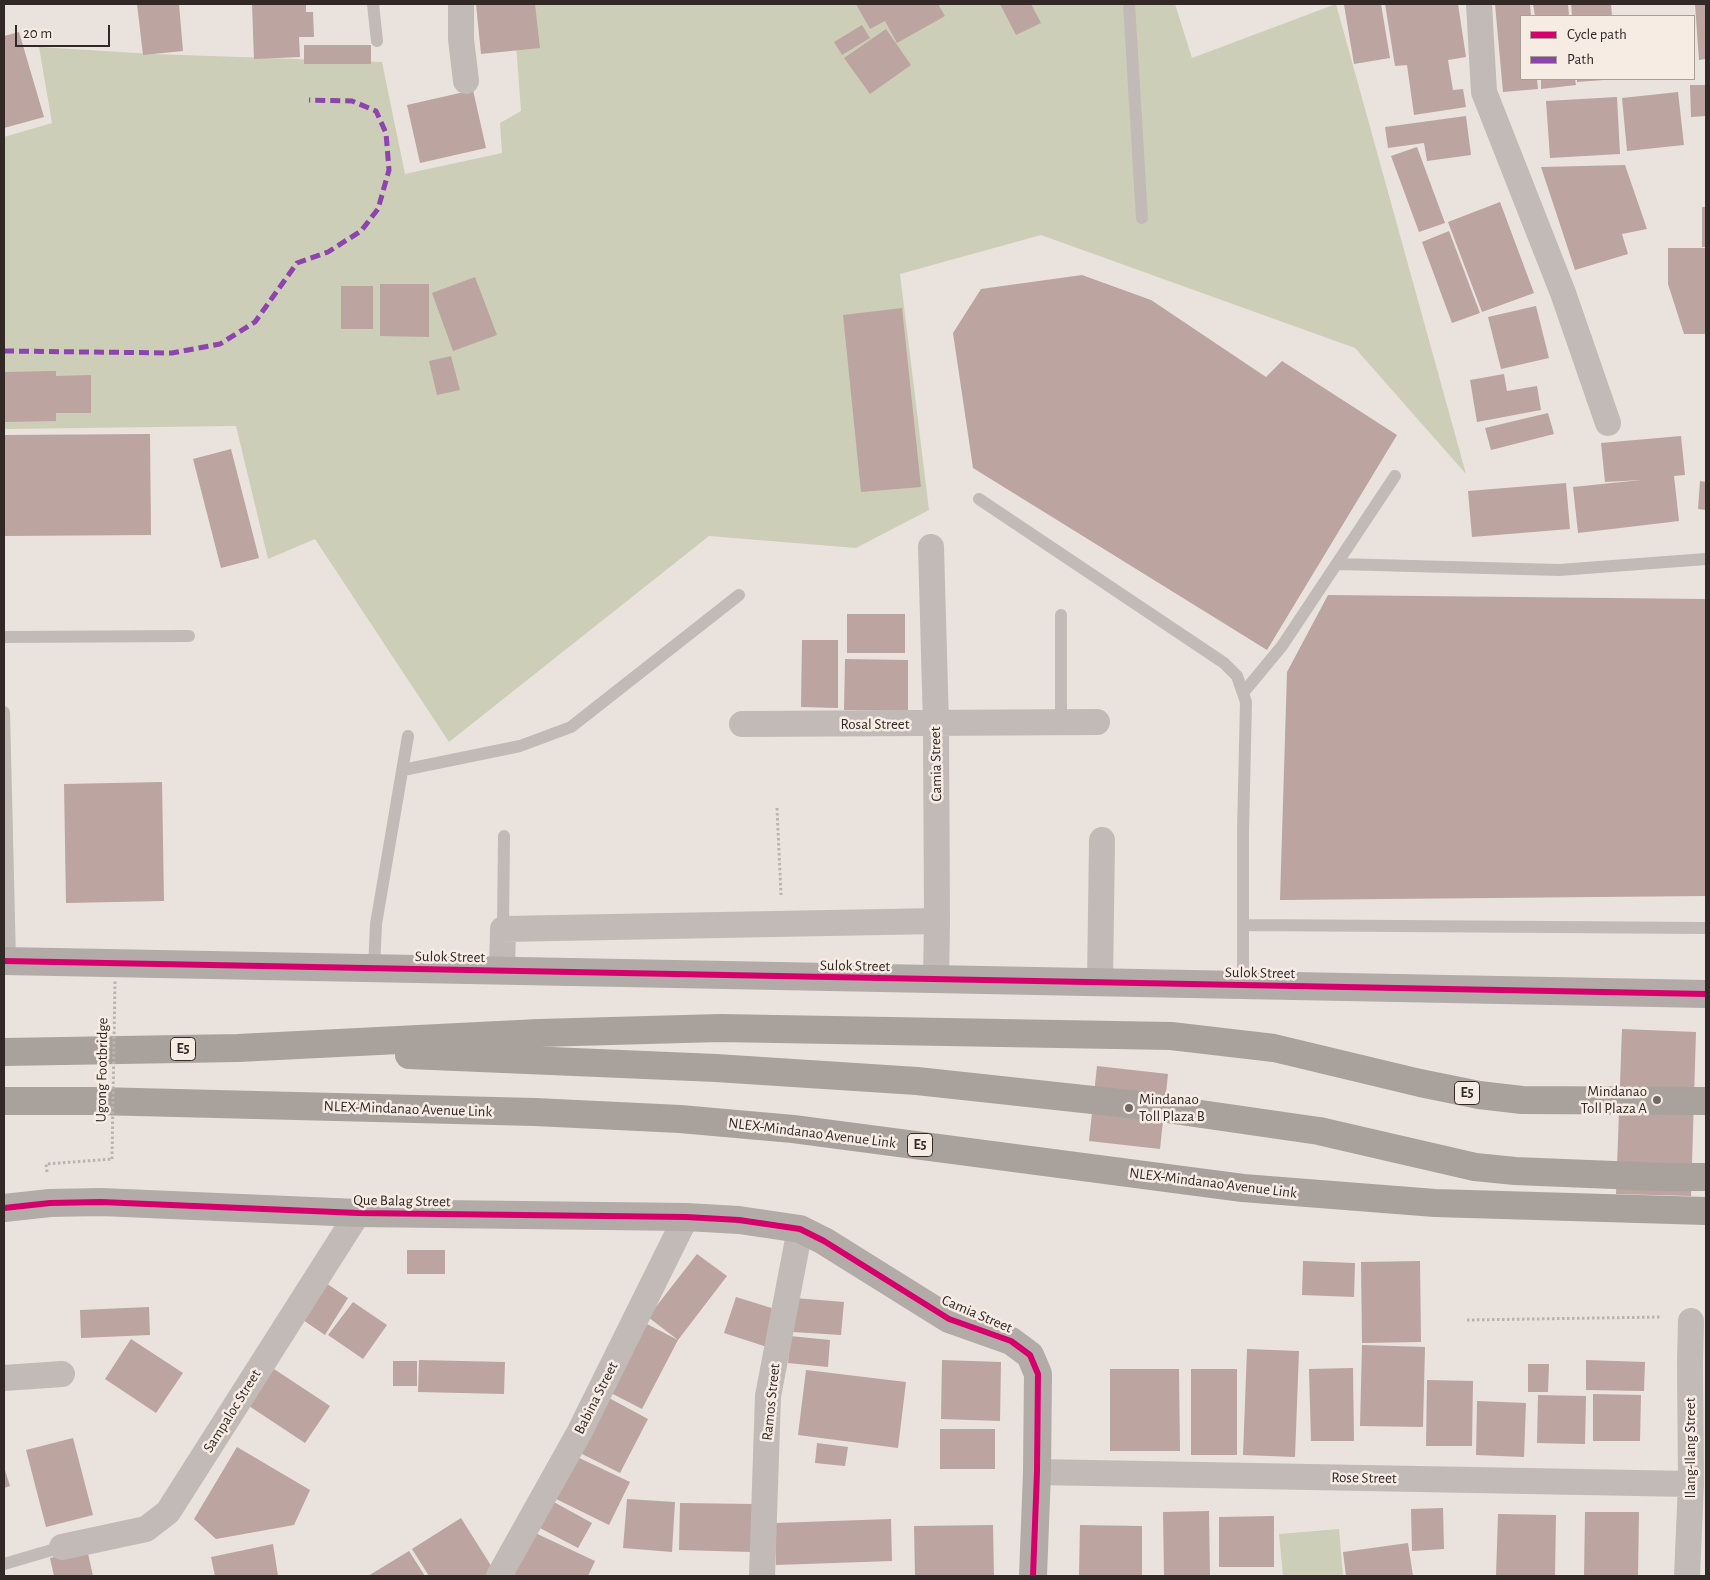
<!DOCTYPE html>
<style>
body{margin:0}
#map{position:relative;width:1710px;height:1580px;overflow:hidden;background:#eae2dd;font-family:"Alegreya Sans",sans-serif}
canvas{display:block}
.frame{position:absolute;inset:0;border:5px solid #322826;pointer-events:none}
.legend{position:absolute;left:1520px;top:15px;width:175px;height:65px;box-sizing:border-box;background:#f7ece4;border:1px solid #a89e98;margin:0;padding:6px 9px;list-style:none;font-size:15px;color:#322826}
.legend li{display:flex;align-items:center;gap:10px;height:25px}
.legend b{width:25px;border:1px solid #a89e98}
.scale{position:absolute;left:15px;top:25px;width:95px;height:22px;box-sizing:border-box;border:2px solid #322826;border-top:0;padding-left:6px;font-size:15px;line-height:18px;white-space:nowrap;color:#322826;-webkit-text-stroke:4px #f7ece4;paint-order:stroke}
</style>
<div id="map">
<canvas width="1710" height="1580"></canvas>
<div class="frame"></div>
<ul class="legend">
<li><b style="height:6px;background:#d6006c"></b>Cycle path</li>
<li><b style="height:6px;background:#8e44ad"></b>Path</li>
</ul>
<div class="scale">20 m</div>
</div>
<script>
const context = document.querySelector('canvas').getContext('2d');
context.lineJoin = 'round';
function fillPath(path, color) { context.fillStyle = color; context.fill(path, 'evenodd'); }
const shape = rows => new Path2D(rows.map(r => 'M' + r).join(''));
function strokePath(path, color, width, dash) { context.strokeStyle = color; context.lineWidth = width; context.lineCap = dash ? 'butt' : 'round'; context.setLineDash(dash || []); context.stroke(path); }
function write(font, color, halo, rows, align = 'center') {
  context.font = font + ' "Alegreya Sans",sans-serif'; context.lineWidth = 5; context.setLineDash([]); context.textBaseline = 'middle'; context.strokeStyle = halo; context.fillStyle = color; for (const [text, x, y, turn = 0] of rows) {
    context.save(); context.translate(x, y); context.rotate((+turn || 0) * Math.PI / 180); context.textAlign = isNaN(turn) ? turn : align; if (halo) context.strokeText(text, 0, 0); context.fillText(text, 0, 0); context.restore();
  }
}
const green = shape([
 [513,4,1175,4,1192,58,1336,4,1466,474,1355,348,1041,235,900,274,929,510,856,548,709,536,449,742,315,539,268,559,236,426,4,429,4,137,52,123,39,47,153,54,382,62,405,174,502,153,500,123,521,111],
 [1339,1529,1343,1576,1283,1576,1279,1534]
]);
const building = shape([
 [137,4,179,4,183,51,143,55],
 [252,4,306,4,306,12,313,12,314,37,299,37,300,57,254,59],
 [476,4,535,4,540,48,481,54],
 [856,4,938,4,945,16,897,43,885,21,870,29],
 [1000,4,1031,4,1041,23,1016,35],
 [1349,4,1381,4,1390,58,1354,64,1344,5],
 [1385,4,1458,4,1466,57,1448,60,1453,90,1463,89,1466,107,1414,115,1407,65,1395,66],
 [1495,4,1530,4,1531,16,1521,16,1521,79,1537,79,1538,89,1503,92],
 [1533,4,1568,4,1569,16,1535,16],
 [1571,4,1611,4,1612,16,1572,16],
 [1695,4,1706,4,1706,59,1699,60],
 [862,25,870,38,842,55,834,42],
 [886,29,911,65,870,94,844,58],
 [19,32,44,117,4,128,4,36],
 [304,45,371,45,371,64,304,64],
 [1541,79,1575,79,1576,85,1541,89],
 [1577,79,1604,79,1604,80,1577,82],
 [1690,85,1706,85,1706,116,1691,117],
 [473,90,486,148,420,163,407,105],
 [1678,92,1684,145,1627,151,1622,98],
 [1617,97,1620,154,1550,158,1546,101],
 [1466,116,1471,155,1427,161,1424,143,1388,148,1385,127],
 [1417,147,1445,223,1419,232,1391,156],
 [1625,165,1647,229,1622,234,1628,254,1575,270,1541,167],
 [1500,202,1534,293,1482,312,1448,222],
 [1702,207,1706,207,1706,247,1702,247],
 [1449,231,1480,313,1452,323,1422,242],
 [1668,248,1706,248,1706,334,1684,334,1668,284],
 [1082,275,1151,300,1266,377,1282,361,1397,435,1267,650,973,468,953,333,981,289],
 [475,277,497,335,453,351,432,293],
 [380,284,429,284,429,337,380,336],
 [341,286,373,286,373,329,341,329],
 [1536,306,1549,358,1501,369,1488,317],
 [902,308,921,487,861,492,843,315],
 [451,356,460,390,437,395,429,361],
 [56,371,56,376,91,375,91,413,56,413,56,421,4,422,4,372],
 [1504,374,1507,391,1537,386,1541,410,1477,422,1470,380],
 [1548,413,1554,434,1491,450,1485,428],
 [150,434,151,535,4,536,4,435],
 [1681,436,1685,475,1674,476,1679,521,1578,533,1573,487,1641,480,1605,482,1601,443],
 [231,449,259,558,221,568,193,459],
 [1700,481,1706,482,1706,510,1698,509],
 [1566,483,1570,529,1472,537,1468,491],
 [1328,595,1706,599,1706,896,1280,900,1287,672],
 [847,614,905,614,905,653,847,653],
 [802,640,838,640,838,708,801,707],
 [845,659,908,660,908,711,844,710],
 [162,782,164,901,66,903,64,784],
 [1622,1029,1696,1032,1691,1196,1616,1194],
 [1097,1066,1168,1074,1160,1149,1089,1141],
 [407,1250,445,1250,445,1274,407,1274],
 [697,1254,727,1276,678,1340,648,1317],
 [1303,1261,1355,1263,1354,1297,1302,1295],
 [1420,1261,1421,1342,1362,1343,1361,1262],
 [323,1281,348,1298,325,1335,300,1318],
 [736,1297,778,1310,767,1347,724,1333],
 [795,1298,844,1302,841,1335,792,1332],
 [353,1302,387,1325,363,1359,328,1335],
 [149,1307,150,1335,81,1338,80,1310],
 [645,1323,678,1340,642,1409,609,1392],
 [790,1336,830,1340,828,1367,788,1363],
 [131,1339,183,1373,156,1413,105,1379],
 [1362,1345,1425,1347,1423,1427,1360,1426],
 [1247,1349,1299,1351,1295,1457,1243,1455],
 [419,1360,505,1362,504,1394,418,1392],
 [942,1360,1001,1362,1000,1421,941,1419],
 [1586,1360,1645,1362,1644,1391,1586,1390],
 [393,1361,417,1361,417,1386,393,1386],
 [1528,1364,1549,1364,1548,1392,1528,1392],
 [271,1367,330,1406,305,1443,246,1404],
 [1353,1368,1354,1441,1311,1441,1309,1369],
 [1110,1369,1179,1369,1180,1451,1110,1451],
 [1191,1369,1237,1369,1237,1455,1191,1455],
 [806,1370,906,1382,898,1448,798,1435],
 [1427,1380,1473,1381,1472,1446,1426,1446],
 [1593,1394,1641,1395,1640,1441,1593,1441],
 [1538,1395,1586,1396,1585,1444,1537,1443],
 [609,1398,648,1419,620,1473,580,1453],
 [1477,1401,1526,1403,1524,1457,1476,1455],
 [940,1429,995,1429,995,1469,940,1469],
 [73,1438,93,1515,46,1527,26,1450],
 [817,1443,848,1447,845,1466,815,1463],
 [237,1447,310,1490,294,1525,216,1539,194,1519],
 [573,1455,630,1482,609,1525,552,1497],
 [4,1467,10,1486,4,1488],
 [627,1499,675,1502,672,1552,623,1548],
 [552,1501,592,1523,578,1548,538,1527],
 [680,1503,753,1504,752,1552,679,1550],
 [1443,1508,1444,1549,1412,1551,1411,1509],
 [1209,1511,1210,1575,1164,1576,1163,1512],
 [1585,1512,1639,1512,1638,1576,1584,1576],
 [1498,1514,1556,1515,1555,1576,1496,1576],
 [1274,1516,1274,1567,1219,1567,1219,1517],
 [461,1518,495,1572,488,1576,429,1576,412,1549],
 [891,1519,892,1561,776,1565,775,1523],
 [993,1525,994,1576,915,1576,914,1526],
 [1080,1525,1142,1526,1142,1576,1079,1576],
 [531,1531,595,1561,588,1576,510,1576],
 [1408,1543,1413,1576,1346,1576,1343,1552],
 [273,1544,278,1576,215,1576,211,1557],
 [87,1549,93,1576,54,1576,50,1558],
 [409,1551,425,1576,368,1576]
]);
const path = shape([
 [777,808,781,895],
 [47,1172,46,1164,112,1159],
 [1467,1320,1662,1317]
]);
const lane = shape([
 [373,4,377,41],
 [1129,4,1142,218],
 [979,499,1224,663,1237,676,1246,702,1243,832,1243,985],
 [1338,564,1559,570,1706,559],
 [1061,615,1061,723],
 [4,637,189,636],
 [1243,693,1282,646,1395,476],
 [4,712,10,961],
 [403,770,520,746,571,727,739,595],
 [1243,925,1706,928],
 [503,929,504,836],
 [374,968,376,924,408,736],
 [4,1564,62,1547]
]);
const street = shape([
 [461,4,461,39,466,81],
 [1479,4,1484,92,1563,293,1608,423],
 [931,547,936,724,937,921,936,980],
 [742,724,1097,722],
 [502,971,503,929,937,921],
 [1100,983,1102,840],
 [4,1378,62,1374],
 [1037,1472,1691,1484],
 [62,1547,146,1529,168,1512,358,1213],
 [499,1576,579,1433,686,1217],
 [762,1576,768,1396,800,1229],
 [1687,1576,1691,1484,1690,1364,1691,1321]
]);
const secondary = shape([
 [4,961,1706,994],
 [4,1208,50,1203,101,1202,358,1213,686,1217,739,1220,800,1229,824,1241,949,1319,1011,1341,1030,1355,1038,1374,1037,1472,1033,1576]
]);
const highway = shape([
 [4,1052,238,1048,539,1033,720,1028,1171,1036,1274,1048,1420,1083,1479,1095,1522,1100,1706,1101],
 [409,1055,716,1068,917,1081,1139,1105,1319,1131,1475,1167,1515,1171,1663,1177,1706,1177],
 [4,1101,97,1101,535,1112,680,1119,793,1129,1243,1188,1435,1203,1706,1211]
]);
const pathBridge = shape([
 [112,1159,115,981]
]);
const quiet = shape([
 [4,351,172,353,220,344,255,322,297,263,328,252,361,231,378,209,389,170,386,133,376,111,352,101,309,100]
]);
const cycleway = shape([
 [4,961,1706,994],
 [4,1208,50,1203,101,1202,358,1213,686,1217,739,1220,800,1229,824,1241,949,1319,1011,1341,1030,1355,1038,1374,1037,1472,1033,1576]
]);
const markers = [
 [1657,1100,5,"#726966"],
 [1129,1108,5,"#726966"]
];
const shields = [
 [183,1049,25],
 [1467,1093,25],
 [920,1145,25]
];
const shieldNames = [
 ["E5",183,1049],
 ["E5",1467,1093],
 ["E5",920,1145]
];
const streetNames = [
 ["Rosal Street",875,724],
 ["Camia Street",936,764,-91],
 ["Sulok Street",450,957,1],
 ["Sulok Street",855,966,1],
 ["Sulok Street",1260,973,1],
 ["Ugong Footbridge",102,1070,-89],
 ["NLEX-Mindanao Avenue Link",408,1109,2],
 ["NLEX-Mindanao Avenue Link",812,1133,7],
 ["NLEX-Mindanao Avenue Link",1213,1183,7],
 ["Que Balag Street",402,1201,1],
 ["Camia Street",977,1314,23],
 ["Babina Street",596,1398,-63],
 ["Ramos Street",771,1402,-84],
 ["Sampaloc Street",232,1411,-58],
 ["Ilang-Ilang Street",1690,1448,-90],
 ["Rose Street",1364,1478,1]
];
const poiNames = [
 ["Mindanao",1647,1091],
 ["Toll Plaza A",1647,1108],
 ["Mindanao",1139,1099,"left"],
 ["Toll Plaza B",1139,1116,"left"]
];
fillPath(green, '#cdceb8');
fillPath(building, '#bca4a0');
strokePath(path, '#bbb3af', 3, [2.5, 2.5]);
strokePath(lane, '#c2bab7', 12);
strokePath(street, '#c2bab7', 26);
strokePath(secondary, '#b3aba7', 28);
strokePath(highway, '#a9a19c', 28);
strokePath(pathBridge, '#bbb3af', 3, [2.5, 2.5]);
strokePath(quiet, '#8e44ad', 5, [10, 5]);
strokePath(cycleway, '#d6006c', 6);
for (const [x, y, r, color] of markers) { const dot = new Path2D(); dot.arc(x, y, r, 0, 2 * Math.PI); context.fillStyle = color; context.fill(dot); strokePath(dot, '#f7ece4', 2); }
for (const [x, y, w] of shields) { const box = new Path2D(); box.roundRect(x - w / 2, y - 11.5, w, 23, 4); context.fillStyle = '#f7ece4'; context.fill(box); strokePath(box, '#322826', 1); }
write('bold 14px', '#322826', null, shieldNames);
write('15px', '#322826', '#f7ece4', streetNames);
write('15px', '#322826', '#f7ece4', poiNames, 'right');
</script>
